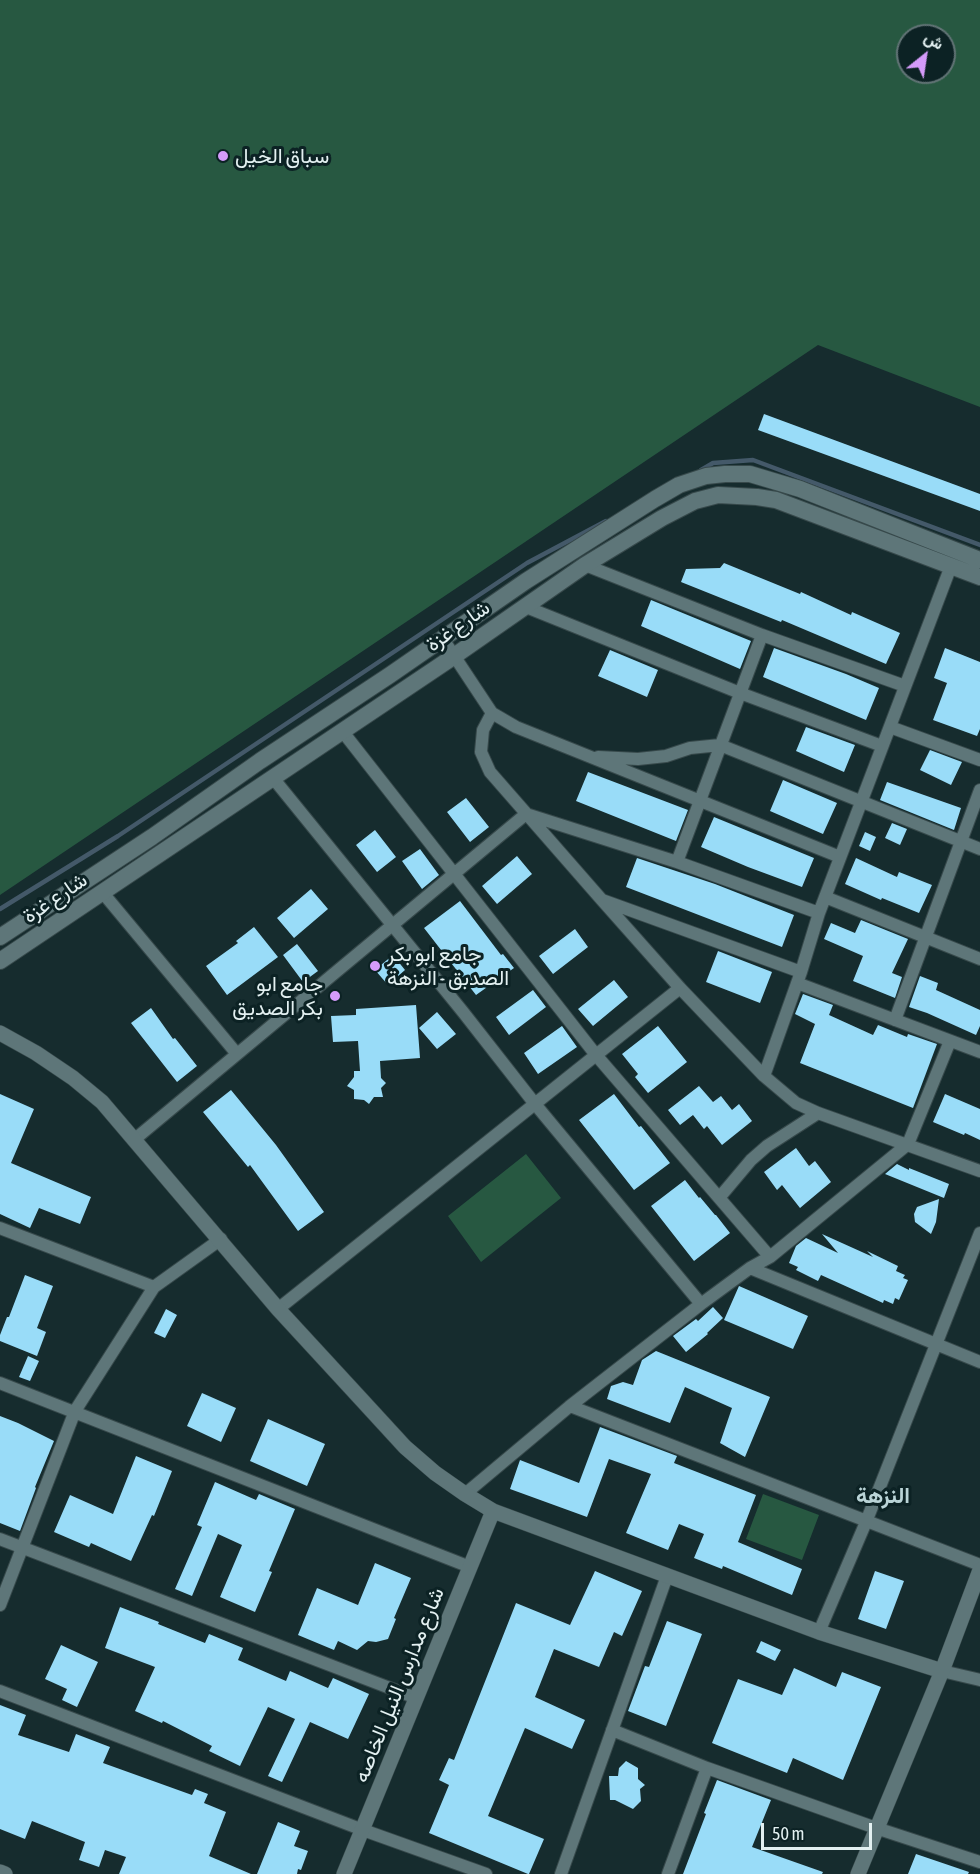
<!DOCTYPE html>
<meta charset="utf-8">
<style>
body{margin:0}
#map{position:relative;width:980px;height:1874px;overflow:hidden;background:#162c2e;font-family:"Asap Condensed",Vazirmatn,sans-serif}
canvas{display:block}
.north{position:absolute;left:896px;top:24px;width:60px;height:60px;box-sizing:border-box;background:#0c2224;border:2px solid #627476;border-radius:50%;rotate:30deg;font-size:16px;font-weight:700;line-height:24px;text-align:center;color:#e3f0f1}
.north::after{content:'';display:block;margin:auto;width:21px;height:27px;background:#d59bfa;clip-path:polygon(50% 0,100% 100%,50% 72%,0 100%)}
.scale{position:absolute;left:761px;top:1823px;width:111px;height:27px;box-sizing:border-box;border:3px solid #e3f0f1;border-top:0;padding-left:8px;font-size:18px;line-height:21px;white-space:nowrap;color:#e3f0f1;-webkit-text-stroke:4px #0c2224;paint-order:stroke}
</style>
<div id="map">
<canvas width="980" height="1874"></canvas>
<div class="north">ش</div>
<div class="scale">50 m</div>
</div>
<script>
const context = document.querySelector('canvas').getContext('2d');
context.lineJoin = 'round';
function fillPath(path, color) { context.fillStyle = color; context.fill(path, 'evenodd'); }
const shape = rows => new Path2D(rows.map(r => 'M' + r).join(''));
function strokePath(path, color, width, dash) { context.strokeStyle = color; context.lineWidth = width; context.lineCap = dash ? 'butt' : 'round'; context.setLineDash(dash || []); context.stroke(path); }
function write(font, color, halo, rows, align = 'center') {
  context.font = font + ' "Asap Condensed",Vazirmatn,sans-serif'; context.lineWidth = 6; context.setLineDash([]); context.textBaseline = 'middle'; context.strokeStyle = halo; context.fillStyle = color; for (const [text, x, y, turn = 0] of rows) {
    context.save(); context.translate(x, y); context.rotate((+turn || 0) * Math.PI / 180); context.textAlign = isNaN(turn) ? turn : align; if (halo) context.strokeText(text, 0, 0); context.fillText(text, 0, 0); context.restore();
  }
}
const green = shape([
 [0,0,980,0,980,407,818,345,0,895],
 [908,36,944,36,944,72,908,72],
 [526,1154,561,1198,481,1262,448,1216],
 [763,1494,819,1515,802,1560,746,1539]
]);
const stream = shape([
 [701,470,713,463,753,460,980,545],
 [0,909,118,836,527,563,606,521]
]);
const building = shape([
 [764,414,980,494,980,511,758,430],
 [724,563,800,594,801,592,851,615,852,612,900,633,886,664,782,620,781,622,681,582,686,569,720,568],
 [651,600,751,641,740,669,641,626],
 [774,648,846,674,879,688,866,720,763,677],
 [945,648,980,662,980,729,977,736,933,720,947,683,934,678],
 [610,650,658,670,647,697,598,676],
 [806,727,855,745,844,772,796,751],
 [930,750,962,762,951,785,920,770],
 [588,772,688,810,676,841,576,801],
 [783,780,837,803,823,834,770,811],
 [887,782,961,808,954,830,880,800],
 [466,798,489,827,470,842,447,812],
 [714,817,814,858,802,887,748,867,701,847],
 [892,823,907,829,900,845,885,838],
 [375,830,396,857,377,872,356,845],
 [865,832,876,837,870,851,859,846],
 [420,849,439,875,422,889,402,861],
 [517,856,532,874,497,904,482,886],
 [637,858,715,884,794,915,782,947,626,887],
 [856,858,897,877,899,872,932,885,919,913,882,898,881,900,845,884],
 [311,889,328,909,294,938,277,918],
 [460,901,501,955,503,954,514,968,476,995,424,928],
 [861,920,908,939,892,973,902,977,895,998,853,981,863,956,824,939,831,923,855,933],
 [254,927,278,957,227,995,206,966,238,943,236,941],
 [575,929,588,947,553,974,539,956],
 [297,944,318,971,303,982,283,955],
 [718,951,772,972,760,1003,706,982],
 [393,955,405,970,388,985,375,970],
 [920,976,938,983,936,990,980,1010,980,1026,976,1035,927,1013,909,1007],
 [614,980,628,997,593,1026,578,1009],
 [533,990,546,1007,509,1035,496,1017],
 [803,994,833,1005,829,1015,873,1035,878,1025,907,1037,908,1034,937,1044,913,1108,800,1063,815,1024,795,1014],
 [416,1005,420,1058,380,1061,381,1078,386,1083,381,1088,383,1097,374,1097,369,1104,364,1100,354,1099,354,1090,347,1086,354,1077,354,1071,360,1071,358,1041,333,1042,331,1016,356,1015,356,1009],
 [151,1008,173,1039,175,1038,197,1066,177,1082,131,1023],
 [437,1012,456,1034,437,1049,419,1028],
 [562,1026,577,1047,538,1074,524,1053],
 [658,1026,687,1062,648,1093,635,1077,638,1074,622,1054],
 [699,1086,713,1102,721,1096,732,1110,739,1104,752,1121,722,1145,707,1126,704,1129,693,1115,680,1125,668,1110],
 [231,1090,276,1145,324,1212,298,1231,250,1165,248,1167,203,1112],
 [0,1094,34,1109,11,1163,91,1197,80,1224,39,1208,30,1228,0,1214],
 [614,1094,639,1127,641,1126,670,1163,634,1190,579,1120],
 [945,1094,980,1109,980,1140,965,1133,964,1135,933,1122],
 [796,1148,809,1166,815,1161,831,1182,800,1208,782,1185,777,1190,764,1172],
 [897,1164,909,1170,909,1168,949,1184,944,1198,885,1174],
 [685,1180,699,1198,700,1197,715,1215,716,1215,730,1233,694,1261,651,1206],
 [939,1199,936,1222,931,1234,915,1222,914,1214,917,1207],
 [822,1234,873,1257,867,1251,898,1266,896,1271,905,1275,903,1278,908,1280,899,1300,895,1298,893,1304,884,1300,883,1303,821,1275,818,1281,796,1270,798,1267,789,1263,796,1246,806,1238,838,1253],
 [25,1275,53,1286,37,1328,46,1332,37,1356,0,1341,0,1335,7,1317,9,1317],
 [739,1286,808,1316,793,1349,724,1320],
 [713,1307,723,1318,707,1333,708,1334,686,1352,673,1336,696,1319,698,1321],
 [166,1309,177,1315,165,1338,154,1333],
 [656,1351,770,1397,745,1457,720,1443,732,1408,685,1387,670,1423,607,1399,611,1386,623,1382,633,1385,642,1360],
 [28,1356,39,1361,30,1381,19,1377],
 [202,1393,236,1408,221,1442,187,1426],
 [0,1416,18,1423,54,1441,35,1487,36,1488,20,1531,0,1523],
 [268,1419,325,1444,307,1486,250,1461],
 [600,1427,677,1456,674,1463,756,1495,738,1542,802,1569,792,1595,723,1566,722,1569,694,1558,704,1534,679,1524,668,1550,626,1533,651,1474,609,1459,587,1517,510,1489,520,1460,579,1483],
 [136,1456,172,1471,154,1516,152,1515,131,1561,91,1543,89,1547,54,1532,70,1495,113,1514],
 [215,1482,256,1500,259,1494,295,1509,269,1571,272,1572,255,1612,220,1597,242,1545,218,1534,192,1596,175,1589,202,1527,197,1525],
 [375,1563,411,1578,394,1618,396,1619,388,1639,376,1642,368,1641,357,1650,338,1641,334,1650,298,1635,317,1588,358,1605],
 [595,1571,642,1591,622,1636,614,1632,599,1667,554,1649,535,1697,585,1720,572,1749,525,1728,488,1816,544,1839,529,1874,528,1874,429,1833,449,1785,439,1780,449,1758,454,1760,516,1603,570,1625],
 [875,1571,904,1581,886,1629,858,1619],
 [120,1607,159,1622,158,1624,205,1643,209,1634,243,1648,238,1660,286,1681,290,1671,328,1688,333,1678,369,1694,348,1739,310,1722,282,1782,268,1776,295,1719,268,1707,240,1766,209,1751,212,1746,163,1721,162,1723,135,1711,155,1667,105,1648],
 [667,1621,702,1634,666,1726,628,1711,645,1666,649,1667],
 [761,1641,781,1650,775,1661,756,1652],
 [61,1645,98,1662,77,1707,62,1700,67,1689,45,1679],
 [794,1668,836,1687,842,1672,881,1687,843,1780,793,1758,787,1773,712,1743,738,1679,782,1695],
 [0,1705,26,1715,18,1735,69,1752,76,1734,110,1747,103,1763,192,1795,195,1789,208,1794,204,1803,226,1812,209,1856,251,1874,119,1874,126,1857,105,1850,99,1867,79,1860,85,1842,32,1821,25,1839,0,1829],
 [626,1761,638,1768,638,1779,645,1785,640,1789,641,1801,633,1809,615,1800,610,1800,609,1776,618,1776,619,1768],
 [717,1780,771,1800,752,1847,823,1872,822,1874,683,1874,706,1814,704,1813],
 [278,1822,300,1831,294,1846,308,1851,301,1870,298,1869,297,1874,257,1874],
 [916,1854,969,1872,968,1874,908,1874]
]);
const minor = shape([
 [585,565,762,635,905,686],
 [526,607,740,693,882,746],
 [443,639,492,713,516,727,840,857],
 [492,713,483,730,481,752,490,772,601,899,680,988,764,1076,796,1103,818,1113,980,1171],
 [890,727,980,760],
 [343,732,596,1055,770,1257],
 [598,757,638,759,666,756,690,748,720,745,980,849],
 [273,778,463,1012,535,1104,701,1304],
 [677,862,762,635],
 [103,893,237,1054],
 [825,897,980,959],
 [602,900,801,972],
 [797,983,980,1052],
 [895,1020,980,790],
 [764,1076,801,972,819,913,951,566],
 [135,1139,526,814,677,862,819,913],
 [719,1198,751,1160,767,1146,818,1113],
 [0,1228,154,1287],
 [750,1268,980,1362],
 [278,1309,680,988],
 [0,1383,470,1567],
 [570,1406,980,1565],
 [465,1494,570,1406,701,1304,750,1268,770,1257,908,1144,950,1041],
 [0,1539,416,1698],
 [0,1605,75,1411,154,1287,221,1239],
 [819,1632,866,1522,980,1233],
 [942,1671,980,1680],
 [0,1691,363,1830,486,1874],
 [612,1730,707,1768,876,1828,980,1862],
 [561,1874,667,1576],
 [668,1874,707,1768]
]);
const tertiary = shape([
 [0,1033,36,1053,73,1078,102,1102,278,1309,360,1398,405,1447,435,1473,465,1494,493,1511,819,1632,942,1671],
 [0,1872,5,1874],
 [344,1874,493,1511],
 [858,1874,942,1671,980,1570]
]);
const secondary = shape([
 [0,937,152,837,260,761,390,675,526,581,655,499,679,485,706,476,725,474,750,474,800,489,980,560],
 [0,961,447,661,585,565,662,518,695,501,718,495,757,497,776,500,980,577]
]);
const markers = [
 [223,156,6,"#d59bfa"],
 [375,966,6,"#d59bfa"],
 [335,996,6,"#d59bfa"]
];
const poiNames = [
 ["سباق الخيل",235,156],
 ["جامع ابو بكر",387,954],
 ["الصدبق - النزهة",387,978],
 ["جامع ابو",323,984,"right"],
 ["بكر الصديق",323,1008,"right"]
];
const streetNames = [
 ["شارع غزة",458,626,-35],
 ["شارع غزة",55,898,-34],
 ["شارع مدارس النيل الخاصه",399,1685,-68]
];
const neighbourhoodNames = [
 ["النزهة",883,1496]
];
fillPath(green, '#275841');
strokePath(stream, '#445969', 4.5);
fillPath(building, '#99dcf8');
strokePath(minor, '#37494b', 14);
strokePath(tertiary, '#37494b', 16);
strokePath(secondary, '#37494b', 18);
strokePath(minor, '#5e7679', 12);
strokePath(tertiary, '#5e7679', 15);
strokePath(secondary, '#5e7679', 16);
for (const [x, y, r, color] of markers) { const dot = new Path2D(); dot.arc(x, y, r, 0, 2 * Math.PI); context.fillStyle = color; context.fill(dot); strokePath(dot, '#0c2224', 2); }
write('21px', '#e3f0f1', '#0c2224', poiNames, 'left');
write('21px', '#e3f0f1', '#0c2224', streetNames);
write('bold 22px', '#bad4d7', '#0c2224', neighbourhoodNames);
</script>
